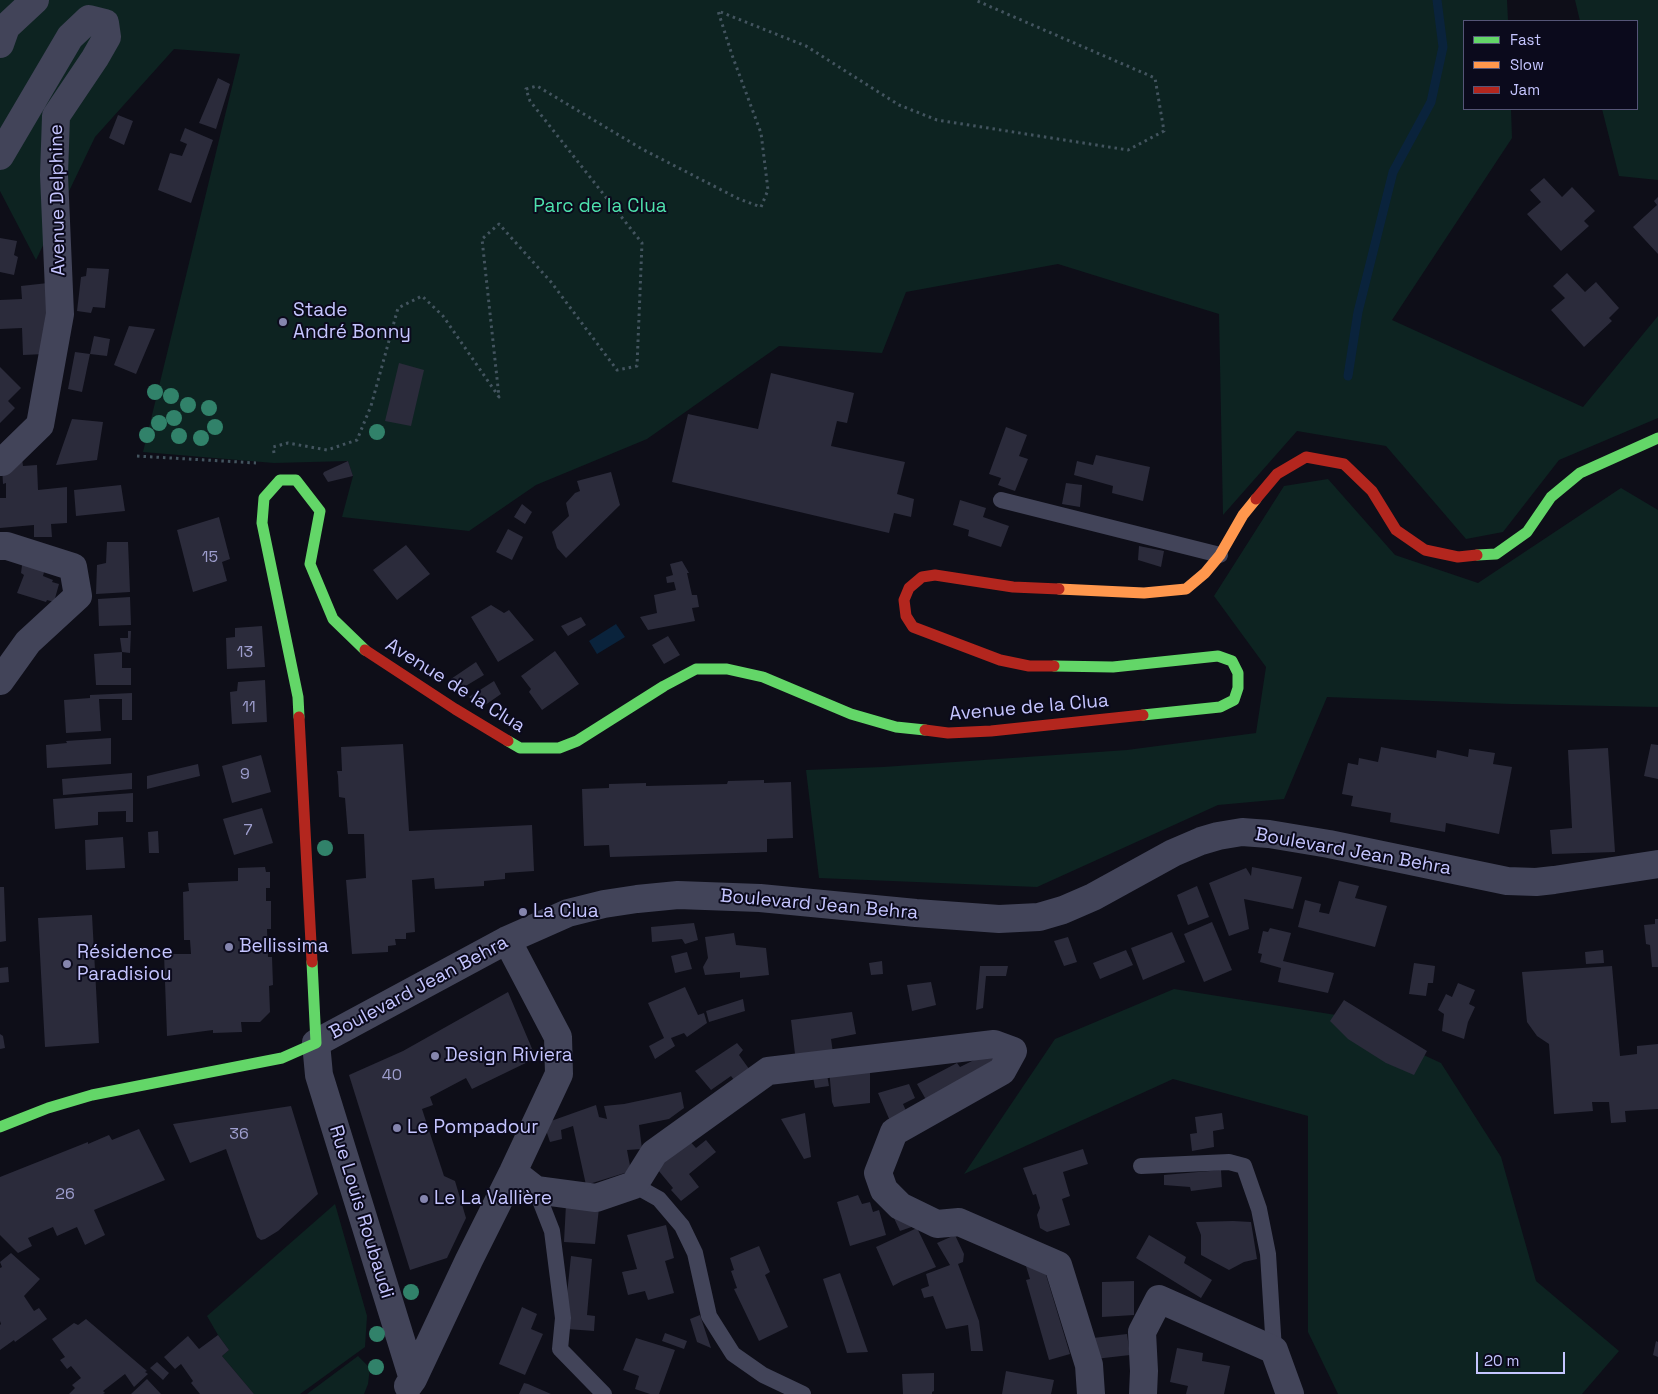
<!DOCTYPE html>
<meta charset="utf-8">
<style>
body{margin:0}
#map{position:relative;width:1658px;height:1394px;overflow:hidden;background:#0e0e18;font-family:"Space Grotesk",sans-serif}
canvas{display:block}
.legend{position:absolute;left:1463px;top:20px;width:175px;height:90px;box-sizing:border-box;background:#0b0a1c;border:1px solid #557;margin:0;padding:6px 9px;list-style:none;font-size:15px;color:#c5c5ff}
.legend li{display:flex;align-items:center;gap:10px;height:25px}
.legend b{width:25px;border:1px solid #557}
.scale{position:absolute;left:1476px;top:1352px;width:89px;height:22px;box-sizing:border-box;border:2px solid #c5c5ff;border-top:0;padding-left:6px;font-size:15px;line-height:18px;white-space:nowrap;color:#c5c5ff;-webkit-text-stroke:4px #0b0a1c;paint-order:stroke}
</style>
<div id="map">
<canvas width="1658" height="1394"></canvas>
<ul class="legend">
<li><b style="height:6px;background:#63d668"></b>Fast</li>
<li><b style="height:6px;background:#ff974d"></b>Slow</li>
<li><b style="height:6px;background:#b3261e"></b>Jam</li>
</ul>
<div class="scale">20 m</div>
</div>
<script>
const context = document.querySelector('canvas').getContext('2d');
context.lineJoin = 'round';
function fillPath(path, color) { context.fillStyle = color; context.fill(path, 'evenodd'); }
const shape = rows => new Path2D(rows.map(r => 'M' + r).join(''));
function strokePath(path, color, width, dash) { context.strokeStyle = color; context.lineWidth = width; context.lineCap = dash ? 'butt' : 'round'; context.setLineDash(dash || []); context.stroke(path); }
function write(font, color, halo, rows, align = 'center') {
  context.font = font + ' "Space Grotesk",sans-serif'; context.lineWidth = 4; context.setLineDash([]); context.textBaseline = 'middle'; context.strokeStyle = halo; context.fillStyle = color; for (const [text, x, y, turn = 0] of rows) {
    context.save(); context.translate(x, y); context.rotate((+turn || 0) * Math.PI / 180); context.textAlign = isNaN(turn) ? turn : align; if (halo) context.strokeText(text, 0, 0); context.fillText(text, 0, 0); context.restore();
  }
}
const green = shape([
 [0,0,1507,0,1508,21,1464,21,1464,109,1511,109,1512,138,1392,320,1583,407,1658,316,1658,418,1559,460,1503,532,1466,539,1386,446,1297,431,1223,515,1219,314,1058,264,906,292,882,353,779,346,647,439,536,485,469,531,342,517,353,476,348,461,274,463,143,452,240,54,174,49,95,137,36,260,0,191],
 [1575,0,1658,0,1658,180,1619,176,1602,109,1637,109,1637,21,1580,21],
 [1328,479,1395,555,1478,583,1621,488,1658,510,1658,707,1511,704,1327,697,1284,799,1218,805,1037,887,819,878,806,770,883,767,1127,750,1256,733,1266,667,1214,596,1284,486],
 [1174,989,1336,1015,1441,1063,1501,1157,1536,1281,1619,1351,1582,1394,1338,1394,1308,1332,1308,1116,1173,1079,964,1174,1055,1039],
 [335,1204,367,1316,365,1347,300,1394,254,1394,222,1356,229,1350,218,1335,207,1316],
 [358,1356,370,1368,368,1384,364,1394,307,1394]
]);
const water = shape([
 [616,624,625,637,597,654,589,641]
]);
const stream = shape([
 [1348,376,1358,312,1393,172,1431,102,1443,47,1437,0]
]);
const building = shape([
 [218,78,230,84,216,129,199,123],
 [118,115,133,121,124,145,109,138],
 [185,128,213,140,191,203,158,190,170,153,182,156,187,144,180,141],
 [1544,178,1562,197,1572,187,1595,211,1584,221,1589,226,1561,251,1527,214,1541,202,1530,190],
 [1658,197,1658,254,1633,227,1657,205,1654,201],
 [0,238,17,241,14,255,18,257,14,275,0,272],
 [87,268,109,269,105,308,93,307,91,313,77,311,81,277,86,276],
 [1567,273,1585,292,1596,282,1619,308,1609,318,1612,321,1584,347,1551,310,1565,298,1553,286],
 [48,283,45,354,23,355,22,328,0,329,0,300,22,299,21,286],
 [129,326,155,329,136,374,114,365],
 [94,336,110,339,107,356,90,354],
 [75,352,90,354,82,392,68,389],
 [399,363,424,370,411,426,385,421],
 [0,367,21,388,8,401,15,408,0,423],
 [771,373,854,393,847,423,837,421,831,446,905,462,897,494,914,499,911,517,894,513,889,533,672,482,688,414,758,429],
 [72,419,103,422,97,460,56,465],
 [1006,427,1027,435,1019,456,1028,459,1015,491,998,485,1001,478,989,474],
 [1096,455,1150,467,1143,501,1112,493,1113,486,1074,475,1077,461,1093,465],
 [22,459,23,466,37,465,38,490,67,487,67,523,51,524,52,537,34,537,34,525,0,528,0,498,6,498,6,483,3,484,2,467],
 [348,461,353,476,328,482,323,474,324,472],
 [611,472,620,505,566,558,557,548,552,532,569,516,566,503,575,493,580,491,577,481],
 [1066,483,1082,485,1080,507,1062,504],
 [121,485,125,511,76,516,74,490],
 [960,500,986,508,983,517,1009,526,1001,547,968,536,969,530,953,525],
 [522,504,532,512,525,524,514,517],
 [219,517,230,559,222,562,227,581,193,592,177,530],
 [508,529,523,537,512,560,496,552],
 [107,542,128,542,130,592,96,594,97,565,106,563],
 [406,545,430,574,397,600,373,570],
 [1139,546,1164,551,1161,567,1138,560],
 [23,558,46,564,43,576,53,580,52,582,59,584,54,602,47,600,46,602,17,593,24,575,21,573],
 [682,561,689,573,687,573,692,595,697,595,699,607,692,608,695,621,648,630,640,617,657,613,654,595,676,590,674,582,667,583,666,577,673,575,670,564],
 [130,597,131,625,99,626,98,599],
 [491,605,504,613,509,610,534,640,498,662,471,617],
 [581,617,586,625,568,636,561,626],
 [262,626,265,667,227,669,226,638,235,637,235,628],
 [128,631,131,631,130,653,122,652,120,638,128,638],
 [668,636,680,655,664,664,652,645],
 [555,651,579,684,542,710,529,692,531,689,521,676],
 [122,652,122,668,131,668,131,685,96,685,94,654],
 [476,662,484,675,459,690,448,681],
 [265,680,267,722,232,724,230,692,237,691,238,682],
 [494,681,501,694,481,708,469,697],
 [132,693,132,720,122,720,122,699,99,699,101,731,66,733,64,700,90,698,90,695],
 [111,738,111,764,47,768,46,745,67,743,66,741],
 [403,744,409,831,532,825,534,871,505,873,505,879,484,881,484,886,435,889,434,878,412,880,415,932,406,933,406,939,395,939,396,945,388,946,388,952,352,954,346,880,366,878,364,834,348,834,345,798,339,797,338,776,337,771,342,771,341,747],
 [1651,744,1658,745,1658,779,1644,776],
 [1381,747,1436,758,1437,750,1468,757,1469,749,1495,753,1493,764,1512,767,1499,834,1446,823,1445,832,1390,822,1391,813,1351,806,1353,796,1342,794,1348,763,1358,765,1359,758,1378,762],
 [1608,748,1615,852,1552,854,1550,830,1572,828,1568,750],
 [261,755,271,792,232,803,222,766],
 [198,764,200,776,147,789,147,776],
 [132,773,132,789,63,795,62,779],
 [764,780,764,783,791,782,793,838,767,839,767,852,610,857,609,845,584,846,582,789,609,788,609,784,646,783,646,786,727,784,728,781],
 [133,793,133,822,126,822,126,811,98,812,98,825,55,829,53,799],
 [262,808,273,843,234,855,223,819],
 [158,831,159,853,149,853,148,832],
 [123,837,125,868,86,870,85,840],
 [265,867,266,872,270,872,270,888,266,888,266,901,271,901,271,929,267,929,268,957,272,957,273,985,269,986,270,1012,260,1022,241,1022,242,1032,213,1033,213,1030,167,1036,164,954,191,954,190,940,184,940,183,892,189,891,188,883,238,881,238,868],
 [1252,867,1302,877,1293,909,1244,899,1249,929,1229,936,1209,883,1246,868,1251,876],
 [1339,881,1359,886,1355,898,1387,906,1375,947,1298,927,1305,900,1321,904,1319,912,1329,914],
 [1197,886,1209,917,1188,925,1177,895],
 [0,887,4,887,6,941,0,942],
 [92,915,99,1043,45,1047,38,918],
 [1655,919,1658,919,1658,967,1652,967,1650,945,1646,944,1644,925,1655,924],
 [1212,922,1232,970,1204,982,1184,934],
 [694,923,698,940,685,944,682,939,652,942,651,927],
 [1270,928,1291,933,1283,961,1334,973,1328,993,1278,982,1281,968,1260,962,1262,954,1258,953,1263,931,1268,932],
 [1172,932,1185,962,1143,980,1131,948],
 [734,933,736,945,766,948,769,975,740,978,740,972,705,975,703,967,708,958,705,937],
 [1068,937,1077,962,1064,966,1054,941],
 [1126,950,1133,965,1100,979,1093,963],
 [1603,950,1604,963,1586,964,1585,952],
 [687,952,692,969,675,973,671,956],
 [882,961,883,974,871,975,869,963],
 [1414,963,1435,966,1433,983,1428,983,1426,996,1409,994],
 [980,966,1008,966,1006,976,986,976,983,1008,976,1010],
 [1612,966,1620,1056,1637,1054,1637,1046,1658,1044,1658,1109,1625,1111,1626,1122,1611,1123,1609,1102,1592,1102,1593,1111,1554,1114,1549,1044,1537,1036,1527,1022,1522,972],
 [8,967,9,982,0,983,0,968],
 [931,982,936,1005,912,1011,907,985],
 [1458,983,1475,990,1469,1004,1475,1007,1468,1022,1464,1039,1442,1031,1444,1014,1438,1010,1446,994,1452,997],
 [685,987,698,1015,704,1013,707,1023,687,1037,684,1033,671,1038,675,1046,655,1059,649,1046,664,1038,648,1003],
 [508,992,536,1058,472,1089,466,1078,430,1097,433,1105,422,1109,444,1176,455,1181,466,1218,447,1258,410,1270,349,1075,403,1051],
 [743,999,745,1011,709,1022,706,1011],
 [1344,1000,1427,1051,1414,1075,1386,1063,1348,1039,1330,1021],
 [852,1012,856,1034,831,1039,833,1053,795,1054,791,1020],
 [0,1034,3,1036,5,1048,0,1049],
 [737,1043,743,1050,739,1055,752,1073,737,1084,731,1076,711,1090,695,1071],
 [994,1054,999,1067,928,1103,917,1084,957,1063,960,1067,974,1060],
 [870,1067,870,1103,834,1107,832,1102,829,1069],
 [826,1069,829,1086,815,1088,812,1071],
 [909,1084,915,1098,903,1104,908,1115,893,1128,878,1093],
 [681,1092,684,1108,669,1119,639,1125,642,1149,627,1150,631,1171,586,1185,573,1126,561,1130,562,1139,550,1142,546,1130,551,1121,596,1105,599,1117,607,1119,604,1106,624,1104],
 [291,1106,318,1194,278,1231,265,1239,261,1240,257,1237,226,1149,190,1163,173,1124],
 [805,1113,811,1157,804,1159,781,1119],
 [1222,1113,1224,1129,1213,1131,1214,1147,1192,1151,1190,1134,1197,1133,1195,1117],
 [139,1129,165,1180,94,1210,105,1235,85,1245,77,1227,57,1236,53,1227,28,1238,32,1246,18,1253,0,1235,0,1177,88,1142,88,1144,109,1135,112,1140],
 [685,1136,696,1148,706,1140,716,1152,689,1174,699,1187,681,1201,671,1190,673,1188,653,1164],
 [1083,1149,1088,1164,1063,1172,1070,1196,1062,1199,1070,1225,1047,1232,1040,1228,1037,1215,1040,1208,1036,1194,1033,1195,1023,1168],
 [1221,1170,1222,1187,1191,1191,1190,1187,1164,1185,1164,1175],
 [858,1195,862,1204,870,1202,873,1212,879,1210,886,1235,850,1246,837,1202],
 [566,1204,599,1208,595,1244,564,1242],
 [893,1216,920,1224,900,1231],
 [1233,1221,1251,1222,1257,1259,1244,1262,1229,1270,1201,1255,1201,1235,1196,1222],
 [666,1225,674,1258,665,1261,674,1293,648,1300,645,1291,628,1295,622,1272,637,1269,627,1235],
 [917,1228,936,1267,902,1281,893,1286,876,1247],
 [955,1235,964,1254,963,1262,958,1264,979,1321,983,1351,971,1351,968,1325,946,1329,933,1296,924,1298,921,1289,929,1286,926,1274,950,1265,937,1243],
 [1149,1235,1186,1257,1184,1263,1212,1280,1201,1298,1136,1258],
 [759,1246,770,1272,765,1275,788,1327,759,1341,734,1289,737,1288,731,1271,734,1270,730,1258],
 [11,1253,40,1279,24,1296,34,1311,39,1308,47,1319,15,1342,14,1340,0,1350,0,1325,1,1324,0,1321,0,1268,2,1267,0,1262],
 [571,1256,592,1259,587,1315,595,1316,594,1331,567,1329,565,1313],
 [1039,1262,1043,1265,1070,1354,1049,1360,1026,1280,1030,1279,1026,1266],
 [840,1273,868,1352,847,1353,823,1279],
 [1134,1281,1134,1315,1102,1317,1102,1282],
 [522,1307,537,1314,531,1329,543,1334,525,1375,499,1364],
 [700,1315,711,1348,697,1342,690,1319],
 [86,1319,147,1371,145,1372,148,1374,134,1387,125,1374,103,1391,105,1393,103,1394,69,1394,75,1388,72,1385,81,1378,71,1366,67,1369,60,1360,65,1357,52,1339,74,1323,78,1325],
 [665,1333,687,1341,684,1349,662,1341],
 [1127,1334,1130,1355,1095,1359,1093,1338],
 [218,1335,229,1350,222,1356,254,1394,200,1394,191,1383,193,1381,181,1364,175,1369,164,1357,188,1336,199,1349],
 [636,1338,675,1350,659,1394,650,1394,635,1389,639,1376,623,1370],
 [1656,1341,1658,1342,1658,1357,1653,1355],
 [1177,1348,1203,1353,1202,1361,1230,1366,1224,1394,1186,1394,1188,1386,1170,1382],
 [157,1362,169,1373,163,1380,150,1368],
 [1006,1371,1054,1380,1051,1394,1002,1394],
 [934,1373,934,1391,932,1392,932,1394,903,1394,902,1374],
 [147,1379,161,1394,131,1394],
 [524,1383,528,1384,551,1394,519,1394]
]);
const path = shape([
 [274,453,273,447,288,443,327,450,357,440,371,406,398,308,422,296,443,316,499,397,482,239,499,224,551,282,617,370,637,366,642,243,530,101,526,89,537,86,642,149,739,199,761,207,768,190,761,133,732,55,718,11,806,46,899,105,937,120,1128,150,1164,131,1155,78,975,0],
 [137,456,256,463]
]);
const lane = shape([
 [1001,500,1220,555],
 [1141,1166,1229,1162,1244,1166,1259,1209,1268,1254,1274,1350],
 [634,1185,659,1199,682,1226,695,1253,709,1316,733,1354,763,1375,803,1394],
 [536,1190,552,1231,563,1318,560,1349,604,1394]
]);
const street = shape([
 [0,44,6,27,35,0],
 [0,156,70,37,89,19,105,23,107,37,95,58,56,116,54,175,60,314,40,425,2,462,0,462],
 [0,546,7,546,73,567,78,596,28,642,0,681],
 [513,1172,536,1190,596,1198,634,1185,654,1153,768,1071,994,1044,1013,1051,1002,1071,894,1132,878,1173,884,1190,900,1206,937,1224,959,1222,1058,1265,1089,1365,1091,1394],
 [413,1379,319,1075,316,1043,507,940,541,925,568,913,604,904,637,899,678,895,760,898,916,913,999,919,1039,917,1063,910,1093,897,1173,853,1201,841,1218,836,1242,832,1269,834,1329,844,1507,881,1536,882,1554,880,1658,864],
 [408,1386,413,1379,469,1260,513,1172,559,1074,558,1037,507,940],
 [1143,1394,1144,1371,1142,1332,1159,1299,1274,1350,1290,1394]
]);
const fast = shape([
 [1477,555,1496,554,1527,532,1551,497,1580,473,1658,438],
 [1054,666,1113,667,1218,656,1232,661,1238,673,1238,688,1234,700,1220,707,1143,715],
 [299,717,298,697,262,523,264,498,280,480,296,480,320,511,310,564,333,619,365,650],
 [508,741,520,748,559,748,577,741,664,686,696,669,727,669,763,677,851,714,896,727,925,730],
 [0,1127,48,1108,92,1095,282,1058,316,1043,312,962]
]);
const slow = shape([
 [1059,589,1144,593,1186,589,1205,573,1220,555,1243,515,1256,499]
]);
const jam = shape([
 [1256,499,1277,474,1306,457,1344,464,1372,491,1396,530,1425,550,1458,557,1477,555],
 [365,650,455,709,508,741],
 [1054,666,1029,666,1000,660,913,627,906,616,904,600,909,588,922,577,935,575,1013,587,1059,589],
 [299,717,312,962],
 [925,730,948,733,991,731,1143,715]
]);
const trees = [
 [155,392],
 [171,396],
 [188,405],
 [209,408],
 [174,418],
 [159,423],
 [215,427],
 [377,432],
 [147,435],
 [179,436],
 [201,438],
 [325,848],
 [411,1292],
 [377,1334],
 [376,1367]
];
const markers = [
 [283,322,5,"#8585ae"],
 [523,912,5,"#8585ae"],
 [229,947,5,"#8585ae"],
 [67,964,5,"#8585ae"],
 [435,1056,5,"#8585ae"],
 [397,1128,5,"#8585ae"],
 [424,1199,5,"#8585ae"]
];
const numberNames = [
 ["15",210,558],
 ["13",245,653],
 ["11",249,708],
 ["9",245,775],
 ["7",248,831],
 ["40",392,1076],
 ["36",239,1135],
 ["26",65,1195]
];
const streetNames = [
 ["Avenue Delphine",58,200,-91],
 ["Avenue de la Clua",455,686,32],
 ["Avenue de la Clua",1029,708,-5],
 ["Boulevard Jean Behra",1353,852,10],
 ["Boulevard Jean Behra",819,905,5],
 ["Boulevard Jean Behra",419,988,-28],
 ["Rue Louis Roubaudi",361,1212,73]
];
const parkNames = [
 ["Parc de la Clua",600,207]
];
const poiNames = [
 ["Stade",293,311],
 ["André Bonny",293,333],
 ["La Clua",533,912],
 ["Bellissima",239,947],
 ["Résidence",77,953],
 ["Paradisiou",77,975],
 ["Design Riviera",445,1056],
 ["Le Pompadour",407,1128],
 ["Le La Vallière",434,1199]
];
fillPath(green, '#0d2321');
fillPath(water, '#0a233c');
strokePath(stream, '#0a233c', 9);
fillPath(building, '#2b2b3b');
strokePath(path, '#43545f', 3, [2.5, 4]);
strokePath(lane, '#424459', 16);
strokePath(street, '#424459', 28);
strokePath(fast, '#63d668', 11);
strokePath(slow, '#ff974d', 11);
strokePath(jam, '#b3261e', 11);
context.fillStyle = '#31826a';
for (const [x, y] of trees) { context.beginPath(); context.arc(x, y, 8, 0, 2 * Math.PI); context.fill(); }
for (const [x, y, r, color] of markers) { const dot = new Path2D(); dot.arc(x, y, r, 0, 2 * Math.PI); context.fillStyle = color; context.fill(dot); strokePath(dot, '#0b0a1c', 2); }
write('16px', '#9e9ece', null, numberNames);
write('19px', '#c5c5ff', '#0b0a1c', streetNames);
write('19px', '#4ee1ad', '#0b0a1c', parkNames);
write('19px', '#c5c5ff', '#0b0a1c', poiNames, 'left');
</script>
